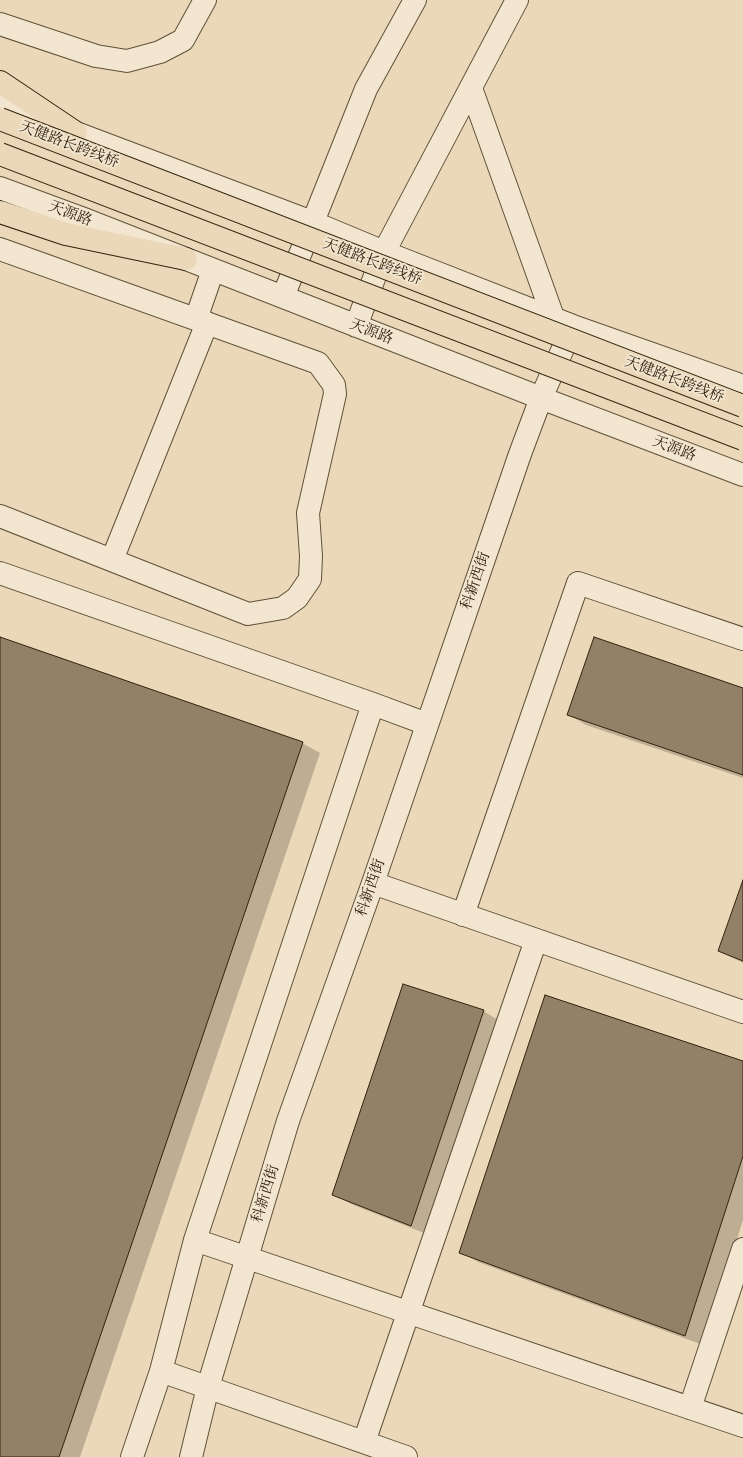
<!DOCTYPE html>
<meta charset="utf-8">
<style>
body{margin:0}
canvas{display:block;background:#ebd8b8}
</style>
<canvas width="743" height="1457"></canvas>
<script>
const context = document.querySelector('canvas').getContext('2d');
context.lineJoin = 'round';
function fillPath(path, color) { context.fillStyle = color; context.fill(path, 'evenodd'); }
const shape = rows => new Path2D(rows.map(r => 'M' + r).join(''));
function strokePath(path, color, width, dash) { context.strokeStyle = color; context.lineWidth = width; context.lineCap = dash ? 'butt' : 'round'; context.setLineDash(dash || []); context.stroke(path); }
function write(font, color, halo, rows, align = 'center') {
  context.font = font + ' "Gentium Book Plus","Noto Serif SC",serif'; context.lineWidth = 3.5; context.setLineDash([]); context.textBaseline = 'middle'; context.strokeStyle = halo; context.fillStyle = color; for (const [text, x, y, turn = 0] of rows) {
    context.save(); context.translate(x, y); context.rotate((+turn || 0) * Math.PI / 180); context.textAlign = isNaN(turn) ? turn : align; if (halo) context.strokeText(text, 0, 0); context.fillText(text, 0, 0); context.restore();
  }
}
const shadow = shape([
 [0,638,302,743,320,753,80,1457,0,1457],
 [743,689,743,778,586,725,569,715],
 [743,883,743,963,719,951],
 [483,1011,500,1021,429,1235,351,1204,333,1194],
 [743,1062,743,1220,703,1345,478,1262,461,1252]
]);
const building = shape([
 [0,637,303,742,59,1457,0,1457,0,637],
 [594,637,743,688,743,775,567,715,594,637],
 [743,880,743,961,718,951,743,880],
 [403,984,484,1010,411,1226,332,1195,403,984],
 [545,995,743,1061,743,1156,685,1336,459,1253,545,995]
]);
const minor = shape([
 [0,24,96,56,127,61,160,52,183,40,205,0],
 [471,88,553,317],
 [0,103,76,133,312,222,384,252,573,326,743,386],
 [0,188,84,219,541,398,743,475],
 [0,249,318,363,334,385,335,394,308,513,311,556,310,579,297,598,283,608,248,614,0,516],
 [283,297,366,89,415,0],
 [196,319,213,270],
 [356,326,384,252,517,0],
 [112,560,207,323],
 [0,573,373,704,427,724],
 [373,883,743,1012],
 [463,915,578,583,743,639],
 [195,1240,743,1426],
 [161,1371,406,1457],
 [690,1408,743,1249],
 [364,1442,536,940],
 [132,1457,161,1371,195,1240,373,704],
 [191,1457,208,1387,288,1121,373,883,520,454,541,398,573,326]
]);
const major = shape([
 [0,82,76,133],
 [0,212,66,234,186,259]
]);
const majorBridge = shape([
 [0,119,743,406],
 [0,154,743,439]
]);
const streetNames = [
 ["天健路长跨线桥",69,145,21],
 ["天源路",70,214,21],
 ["天健路长跨线桥",372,262,21],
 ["天源路",371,332,21],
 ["天健路长跨线桥",674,380,21],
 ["天源路",674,449,21],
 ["科新西街",476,581,-71],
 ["科新西街",371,888,-71],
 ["科新西街",266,1194,-73]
];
fillPath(shadow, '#0003');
fillPath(building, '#928166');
strokePath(building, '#32230e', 1);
strokePath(minor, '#605038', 24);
strokePath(major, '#32230e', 24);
strokePath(minor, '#f2e6d1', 22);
strokePath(major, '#ebd8b8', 22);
strokePath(majorBridge, '#32230e', 24, []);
strokePath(majorBridge, '#ebd8b8', 22);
write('15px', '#32230e', '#f2e6d1', streetNames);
</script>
